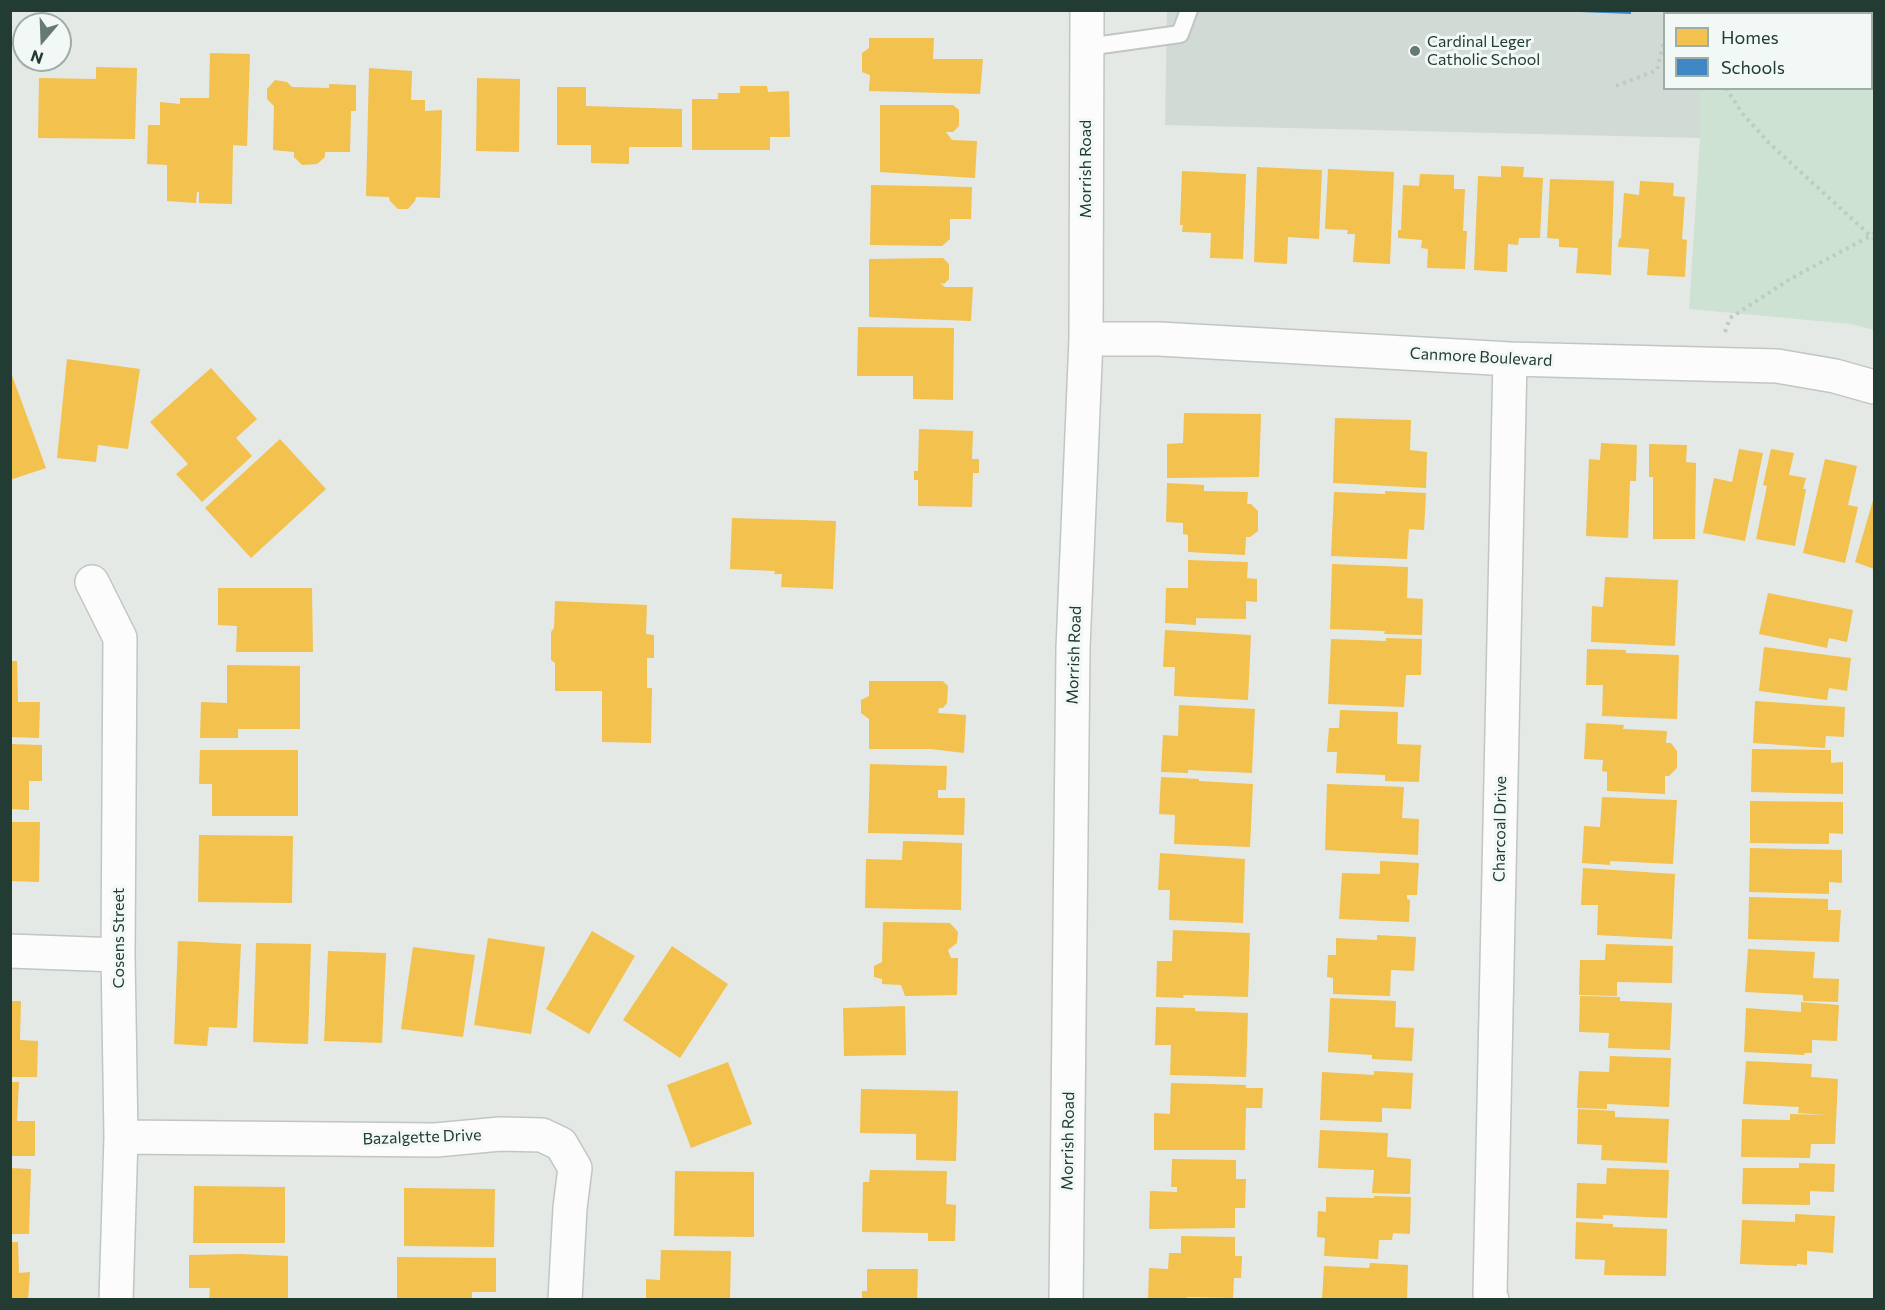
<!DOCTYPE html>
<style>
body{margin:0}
#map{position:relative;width:1885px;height:1310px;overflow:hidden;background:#e4e9e6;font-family:Commissioner,sans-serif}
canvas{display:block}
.frame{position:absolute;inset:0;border:12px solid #223c33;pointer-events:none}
.legend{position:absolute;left:1663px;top:12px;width:210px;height:78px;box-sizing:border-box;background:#f2f8f5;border:2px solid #9fada7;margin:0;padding:8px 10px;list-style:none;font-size:18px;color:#223c33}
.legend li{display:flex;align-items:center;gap:12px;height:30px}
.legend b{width:30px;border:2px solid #9fada7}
.north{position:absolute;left:12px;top:12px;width:60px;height:60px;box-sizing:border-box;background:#f2f8f5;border:2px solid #9fada7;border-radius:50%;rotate:199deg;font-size:16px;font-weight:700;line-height:24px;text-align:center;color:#223c33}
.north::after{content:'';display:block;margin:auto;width:21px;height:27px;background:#667972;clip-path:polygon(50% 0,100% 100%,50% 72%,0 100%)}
</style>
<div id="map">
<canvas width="1885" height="1310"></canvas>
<div class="frame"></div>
<ul class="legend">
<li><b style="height:16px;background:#f2c14e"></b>Homes</li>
<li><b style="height:16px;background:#3f88c5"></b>Schools</li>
</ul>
<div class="north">N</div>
</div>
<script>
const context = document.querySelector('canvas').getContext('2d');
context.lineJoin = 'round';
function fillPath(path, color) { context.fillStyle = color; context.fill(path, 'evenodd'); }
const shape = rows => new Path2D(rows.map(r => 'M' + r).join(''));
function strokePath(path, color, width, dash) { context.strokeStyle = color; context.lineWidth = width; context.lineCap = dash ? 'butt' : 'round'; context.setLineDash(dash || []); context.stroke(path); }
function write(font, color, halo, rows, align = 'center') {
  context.font = font + ' Commissioner,sans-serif'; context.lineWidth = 6; context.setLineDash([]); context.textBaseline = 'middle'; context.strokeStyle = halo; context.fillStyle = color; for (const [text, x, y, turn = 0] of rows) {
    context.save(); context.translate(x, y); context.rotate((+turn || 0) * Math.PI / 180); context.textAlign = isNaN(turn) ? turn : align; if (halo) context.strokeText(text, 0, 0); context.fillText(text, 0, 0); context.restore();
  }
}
const built = shape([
 [1167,11,1701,11,1701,13,1664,14,1664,88,1700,89,1700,138,1165,125]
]);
const green = shape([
 [1701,11,1874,11,1874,330,1851,324,1689,309,1700,138,1700,89,1872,88,1872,14,1701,14]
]);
const homes = shape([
 [869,38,934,38,933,59,983,59,980,94,869,91,870,75,862,72,862,53,869,48],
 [210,53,250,54,247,146,233,145,232,204,199,203,199,192,197,192,196,203,167,201,167,165,147,164,148,125,160,125,160,102,180,104,180,98,209,98],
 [96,67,137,68,135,139,38,138,39,78,96,79],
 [369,68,412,71,411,100,425,100,425,111,442,110,440,198,416,197,415,201,408,209,398,209,390,201,389,197,366,196],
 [477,78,520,79,519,152,476,151],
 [275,80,287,82,292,87,329,88,329,84,356,85,356,111,351,111,350,152,325,152,325,157,317,164,302,165,294,157,294,152,273,150,274,106,267,99,267,89],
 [740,86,767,86,768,92,789,91,790,137,770,137,770,150,692,150,692,99,718,99,718,93,740,93],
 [557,87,586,87,586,106,682,109,682,147,629,147,629,164,591,163,591,145,557,145],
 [880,105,953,105,959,110,959,126,953,132,946,132,952,140,977,141,975,178,880,172],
 [1501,166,1524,167,1523,177,1543,178,1540,238,1519,238,1518,245,1508,244,1507,272,1474,270,1478,176,1501,177],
 [1257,167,1322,170,1319,239,1288,237,1287,264,1254,262],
 [1328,169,1394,172,1390,264,1353,262,1355,234,1347,234,1348,230,1325,229],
 [1182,171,1246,174,1243,259,1210,258,1211,233,1182,232,1183,225,1180,225],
 [1420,174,1454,175,1454,189,1465,189,1463,231,1467,231,1465,269,1427,268,1428,249,1421,248,1422,240,1398,238,1398,230,1401,230,1403,185,1419,186],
 [1550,179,1614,181,1611,275,1576,273,1578,248,1559,247,1559,239,1547,238],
 [1640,181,1674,183,1673,196,1685,197,1682,239,1687,240,1685,277,1647,275,1649,249,1618,247,1619,239,1621,238,1624,193,1639,195],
 [871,185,972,187,971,219,950,219,950,239,942,246,870,245],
 [943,258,949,264,949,279,944,284,940,283,945,287,973,287,971,321,869,317,869,259],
 [858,327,954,328,953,400,913,399,913,376,857,376],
 [67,359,140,369,128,449,98,445,96,462,57,458],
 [211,368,257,419,236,438,252,456,202,502,176,474,188,464,150,422],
 [10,370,46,468,10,480],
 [1184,413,1261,414,1259,477,1167,478,1167,444,1183,443],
 [1335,418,1411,420,1410,450,1427,452,1426,488,1333,483],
 [919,429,973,431,972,459,979,459,979,473,973,473,972,507,918,506,918,480,914,480,914,471,918,471],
 [280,439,326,489,251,558,205,508],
 [1601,443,1637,445,1636,481,1630,481,1628,538,1586,536,1589,459,1600,460],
 [1649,444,1687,445,1686,462,1696,463,1695,539,1653,539,1653,477,1649,477],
 [1739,449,1763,453,1745,541,1703,533,1714,478,1732,482],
 [1771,449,1794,453,1789,475,1806,478,1803,489,1806,489,1795,546,1756,539,1767,486,1763,485],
 [1825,459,1857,466,1848,505,1858,507,1845,563,1803,553],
 [1167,483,1204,485,1204,491,1248,492,1247,504,1251,504,1258,511,1258,531,1250,537,1246,537,1245,555,1188,552,1188,535,1183,534,1183,523,1166,522],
 [1385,491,1426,493,1424,530,1409,529,1407,559,1331,556,1334,492,1385,494],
 [1874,497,1874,569,1855,562],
 [732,518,836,521,833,589,781,587,782,574,774,574,775,571,730,569],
 [1188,560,1248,562,1247,578,1257,579,1257,602,1246,601,1246,619,1196,618,1196,625,1165,623,1166,588,1188,588],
 [1332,564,1408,567,1407,598,1423,599,1422,635,1384,634,1385,631,1330,629],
 [1605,577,1678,580,1675,646,1591,642,1592,606,1603,607],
 [218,588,312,588,313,652,236,652,237,626,218,625],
 [1768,593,1853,610,1847,642,1829,638,1827,648,1759,634],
 [555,601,647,605,646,634,654,635,654,658,647,658,647,688,652,688,651,743,602,742,602,691,555,691,555,663,551,660,551,632,554,628],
 [1165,630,1251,635,1248,700,1174,696,1175,667,1163,667],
 [1386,638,1422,639,1421,675,1406,675,1404,707,1328,704,1331,639,1386,641],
 [1764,647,1851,658,1847,691,1829,688,1827,700,1759,691],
 [1587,649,1626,650,1626,653,1679,655,1677,719,1602,716,1603,685,1586,685],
 [10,661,17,661,18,702,40,702,39,738,10,737],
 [227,665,300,666,300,729,238,729,238,738,200,738,201,702,227,703],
 [869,681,943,681,948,686,947,703,943,708,939,708,938,713,966,715,964,753,931,749,869,749,869,719,861,713,861,700,869,696],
 [1755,701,1845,707,1844,737,1826,736,1825,748,1753,743],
 [1179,705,1255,709,1252,773,1188,770,1188,773,1161,772,1163,735,1178,736],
 [1340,710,1398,712,1397,744,1421,745,1419,782,1385,781,1385,775,1336,773,1337,752,1327,752,1329,728,1339,728],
 [1586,723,1624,725,1623,729,1667,731,1666,743,1671,743,1677,751,1677,768,1669,776,1665,776,1665,794,1607,791,1607,772,1602,771,1603,760,1584,759],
 [10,744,42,745,42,781,29,781,29,810,10,809],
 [1752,749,1831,750,1831,763,1843,762,1843,794,1751,792],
 [200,750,298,750,298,816,212,816,212,784,199,784],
 [870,764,947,766,946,790,938,790,938,798,965,798,964,835,868,833],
 [1161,777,1199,779,1199,781,1253,784,1250,847,1174,844,1175,815,1159,814],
 [1327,784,1404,787,1402,818,1419,819,1418,855,1325,850],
 [1602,797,1677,800,1673,864,1610,861,1610,865,1582,863,1584,826,1600,827],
 [1750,801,1843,802,1843,834,1829,833,1829,844,1750,843],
 [10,822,40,822,39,882,10,881],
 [199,835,293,836,292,903,198,902],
 [903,841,962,843,961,910,865,908,866,859,902,860],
 [1750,848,1842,850,1842,883,1829,882,1829,894,1749,892],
 [1160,853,1245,859,1243,923,1169,920,1170,890,1158,890],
 [1380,861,1419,863,1417,895,1407,895,1407,899,1410,900,1409,922,1339,919,1342,873,1380,874],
 [1583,868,1675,874,1672,939,1597,935,1598,905,1581,905],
 [1749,897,1828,899,1828,910,1841,910,1839,942,1748,939],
 [883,922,950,923,958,932,957,943,948,950,951,958,958,958,957,995,905,996,901,985,882,984,882,979,874,977,874,966,882,962],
 [1173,930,1250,933,1248,997,1183,995,1184,998,1156,997,1157,961,1172,961],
 [592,931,635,956,589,1034,546,1009],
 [1377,935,1416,937,1414,971,1391,970,1390,996,1333,994,1333,978,1327,977,1328,955,1336,955,1336,938,1377,940],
 [488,938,545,947,531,1034,474,1025],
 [178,941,241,944,237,1028,209,1027,207,1046,174,1044],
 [256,943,311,944,308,1044,253,1042],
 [1606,944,1673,946,1672,983,1617,982,1617,996,1579,995,1580,960,1605,960],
 [672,946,728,984,680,1058,623,1020],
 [413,947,475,955,463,1037,401,1029],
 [1748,949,1815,952,1813,978,1839,979,1838,1002,1803,1001,1803,995,1745,992],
 [328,951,386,953,382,1043,324,1041],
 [1580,996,1620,997,1620,1001,1672,1003,1670,1050,1608,1048,1609,1033,1579,1032],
 [1330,998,1396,1001,1395,1027,1414,1028,1412,1061,1372,1059,1372,1055,1328,1052],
 [10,1001,21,1001,20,1040,38,1041,37,1077,10,1077],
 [1801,1002,1839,1005,1837,1041,1812,1040,1812,1053,1804,1053,1805,1055,1744,1052,1746,1008,1801,1012],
 [905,1006,906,1055,844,1056,843,1008],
 [1156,1007,1195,1008,1195,1011,1248,1013,1246,1077,1170,1075,1171,1045,1155,1045],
 [1610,1056,1671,1058,1669,1107,1607,1104,1607,1109,1577,1108,1579,1071,1609,1072],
 [1746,1061,1812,1064,1811,1077,1838,1079,1835,1144,1811,1144,1810,1158,1741,1157,1742,1119,1790,1120,1790,1114,1827,1115,1798,1113,1799,1107,1743,1104],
 [728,1062,752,1124,691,1148,667,1085],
 [1374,1071,1413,1073,1411,1109,1382,1108,1382,1122,1320,1120,1322,1072,1374,1075],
 [10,1082,19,1082,17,1121,35,1121,35,1156,10,1156],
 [1171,1083,1246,1085,1246,1088,1263,1088,1262,1108,1246,1108,1245,1150,1154,1150,1154,1113,1170,1114],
 [861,1089,958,1091,956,1161,916,1160,916,1134,860,1133],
 [1578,1109,1615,1111,1615,1117,1669,1119,1667,1163,1601,1160,1602,1145,1577,1144],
 [1320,1130,1388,1133,1387,1157,1411,1159,1410,1194,1372,1193,1374,1170,1318,1168],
 [1172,1159,1236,1160,1236,1179,1246,1179,1245,1208,1235,1208,1235,1228,1149,1229,1150,1191,1177,1192,1177,1187,1171,1187],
 [1799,1163,1835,1164,1834,1192,1810,1191,1810,1205,1742,1204,1743,1168,1799,1168],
 [10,1168,31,1169,29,1234,10,1234],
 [1607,1168,1669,1170,1667,1218,1603,1215,1603,1219,1576,1218,1577,1183,1606,1184],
 [870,1170,947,1171,946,1204,956,1205,955,1241,928,1241,928,1233,862,1232,863,1182,869,1182],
 [675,1171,754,1172,754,1237,674,1236],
 [194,1186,285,1187,285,1243,193,1243],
 [404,1188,495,1189,494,1247,404,1246],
 [1374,1196,1411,1197,1410,1234,1393,1233,1392,1240,1379,1240,1378,1259,1324,1256,1325,1238,1317,1237,1318,1211,1326,1212,1326,1197,1374,1198],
 [1795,1214,1835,1216,1833,1253,1807,1251,1807,1265,1797,1264,1797,1266,1740,1264,1742,1220,1795,1222],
 [1576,1222,1613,1224,1613,1227,1667,1229,1666,1276,1604,1275,1605,1260,1575,1259],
 [1181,1236,1235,1237,1235,1256,1242,1256,1241,1278,1234,1278,1233,1298,1187,1297,1187,1300,1148,1300,1149,1268,1168,1269,1169,1253,1181,1253],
 [10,1242,18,1242,19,1273,30,1272,28,1300,10,1300],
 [661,1250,731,1251,730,1300,646,1300,646,1279,660,1280],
 [241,1254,288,1256,288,1300,209,1300,210,1288,189,1288,189,1255],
 [397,1257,496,1258,496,1292,472,1292,472,1300,397,1300],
 [1370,1263,1408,1265,1407,1300,1384,1298,1384,1300,1322,1300,1324,1266,1369,1268],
 [867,1269,918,1269,917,1300,862,1300,862,1291,867,1291]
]);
const schools = shape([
 [1580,10,1631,10,1631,14,1580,12]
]);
const path = shape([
 [1669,14,1669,10],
 [1616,86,1657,70,1664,41],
 [1726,88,1742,113,1769,143,1874,239],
 [1725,332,1730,318,1790,279,1874,234]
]);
const lane = shape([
 [1087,47,1180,34,1189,10]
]);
const street = shape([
 [1086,339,1159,339,1510,359,1777,366,1835,376,1874,387],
 [92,582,120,638,118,955,121,1137,116,1300],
 [10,951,118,955],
 [121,1137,436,1140,500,1134,542,1135,561,1144,575,1168,570,1208,565,1300],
 [1066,1300,1073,648,1086,339,1087,10],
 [1492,1300,1490,1295,1491,1245,1510,359]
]);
const markers = [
 [1415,51,6,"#667972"]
];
const poiNames = [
 ["Cardinal Leger",1427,42],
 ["Catholic School",1427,60]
];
const streetNames = [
 ["Morrish Road",1086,169,-90],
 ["Canmore Boulevard",1481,357,3],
 ["Morrish Road",1074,655,-88],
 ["Charcoal Drive",1500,829,-89],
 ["Cosens Street",119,938,-90],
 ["Bazalgette Drive",422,1137,-2],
 ["Morrish Road",1068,1141,-89]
];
fillPath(built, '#d2dad6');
fillPath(green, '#cde2d2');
fillPath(homes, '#f2c14e');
fillPath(schools, '#3f88c5');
strokePath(lane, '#c1c6c3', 20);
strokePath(street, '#c1c6c3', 36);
strokePath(path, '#c1c9c5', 4, [3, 4.5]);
strokePath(lane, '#fbfcfb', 16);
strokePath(street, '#fbfcfb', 33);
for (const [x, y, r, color] of markers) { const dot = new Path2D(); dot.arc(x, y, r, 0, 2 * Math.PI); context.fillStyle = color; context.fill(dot); strokePath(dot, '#f2f8f5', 2); }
write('16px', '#223c33', '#f2f8f5', poiNames, 'left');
write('16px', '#223c33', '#f2f8f5', streetNames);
</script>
